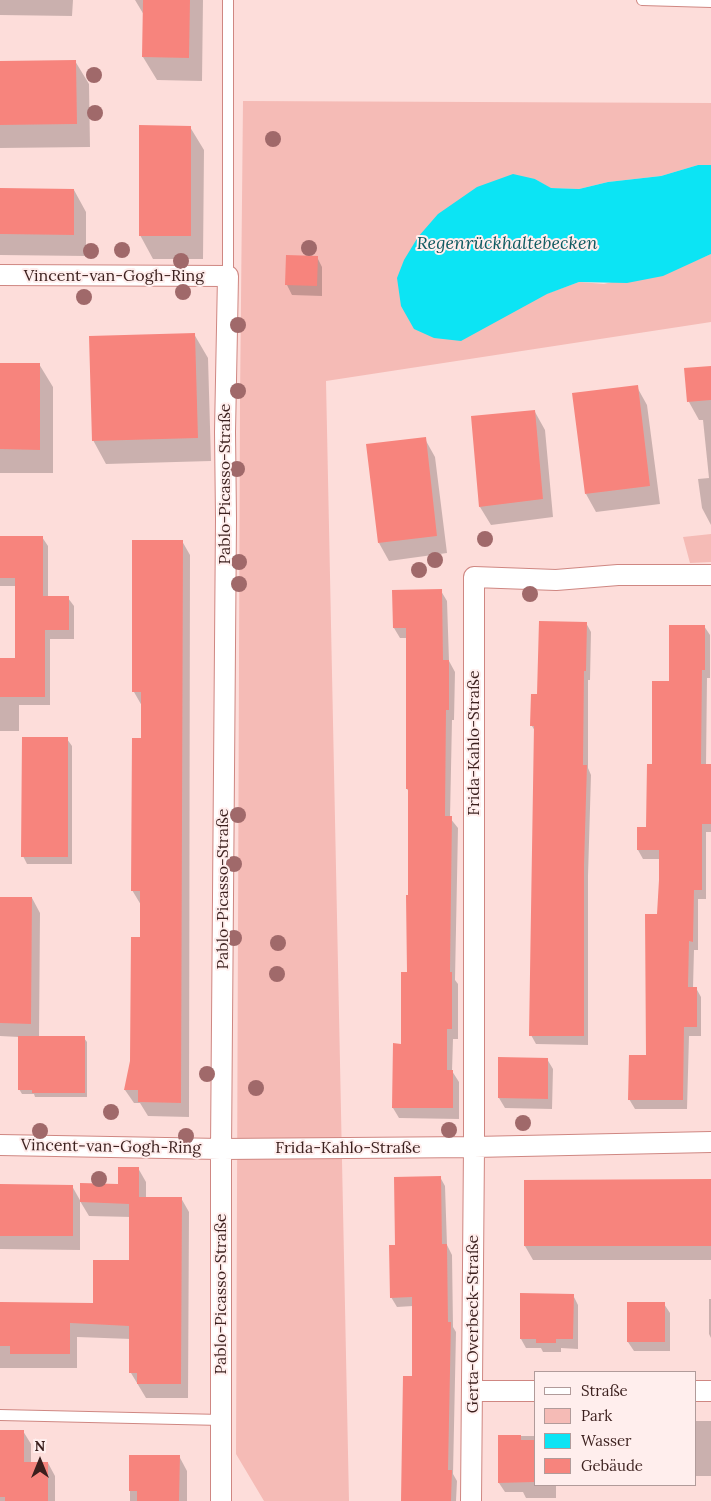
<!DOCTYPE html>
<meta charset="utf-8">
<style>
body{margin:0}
#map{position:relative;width:711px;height:1501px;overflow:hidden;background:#fdddda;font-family:Lora,serif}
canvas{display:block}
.legend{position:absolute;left:534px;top:1371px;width:162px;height:115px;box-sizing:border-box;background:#ffeeed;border:1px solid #b19b9a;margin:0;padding:6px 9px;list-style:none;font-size:15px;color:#3b1f1d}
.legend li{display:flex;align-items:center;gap:10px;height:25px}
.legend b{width:25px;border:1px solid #b19b9a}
.north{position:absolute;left:15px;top:1436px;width:50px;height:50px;-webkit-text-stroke:4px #ffeeed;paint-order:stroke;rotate:0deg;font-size:14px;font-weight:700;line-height:20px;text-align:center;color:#3b1f1d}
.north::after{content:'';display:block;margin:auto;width:18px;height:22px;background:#3b1f1d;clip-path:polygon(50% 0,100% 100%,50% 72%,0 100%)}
</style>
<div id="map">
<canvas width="711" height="1501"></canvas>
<ul class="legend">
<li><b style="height:6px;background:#fff"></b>Straße</li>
<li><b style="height:14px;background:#f5bbb6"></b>Park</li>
<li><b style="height:14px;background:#0ce4f4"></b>Wasser</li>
<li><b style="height:14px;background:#f7847d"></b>Gebäude</li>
</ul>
<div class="north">N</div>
</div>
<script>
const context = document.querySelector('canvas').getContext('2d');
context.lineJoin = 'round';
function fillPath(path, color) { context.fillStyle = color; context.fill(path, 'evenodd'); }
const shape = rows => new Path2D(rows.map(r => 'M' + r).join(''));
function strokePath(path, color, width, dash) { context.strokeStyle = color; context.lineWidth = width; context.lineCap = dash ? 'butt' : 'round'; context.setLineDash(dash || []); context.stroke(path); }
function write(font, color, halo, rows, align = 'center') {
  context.font = font + ' Lora,serif'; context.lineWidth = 4; context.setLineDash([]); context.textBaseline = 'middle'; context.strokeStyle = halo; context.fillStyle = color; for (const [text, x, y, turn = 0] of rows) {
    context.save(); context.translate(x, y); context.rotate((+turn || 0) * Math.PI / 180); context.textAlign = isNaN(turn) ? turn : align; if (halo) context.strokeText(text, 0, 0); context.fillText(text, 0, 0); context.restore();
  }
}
const green = shape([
 [243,101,711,103,711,165,698,165,661,176,608,182,579,189,550,188,535,179,517,309,546,294,579,282,604,284,697,260,711,254,711,322,326,381,349,1501,264,1501,236,1454,240,400],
 [711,534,711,562,690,563,683,537]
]);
const water = shape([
 [698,165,711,165,711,254,663,276,627,283,579,282,547,294,461,341,434,338,414,329,401,306,397,278,404,260,418,237,438,214,477,187,513,174,535,179,551,188,579,189,608,182,661,176]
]);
const shadow = shape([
 [0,0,73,0,72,16,0,15],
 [135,0,203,0,202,81,157,80,143,57,144,15],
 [75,61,89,84,90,147,0,148,0,62],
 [190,127,204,150,203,259,153,259,140,235],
 [0,189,74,190,86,212,86,256,0,255],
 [317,257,322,267,322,296,292,295,287,285],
 [194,334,208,358,211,461,106,464,93,440],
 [0,364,39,364,53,387,53,473,0,473],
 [711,367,711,525,702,508,698,479,709,478,703,420,699,420,689,402,685,369],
 [637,387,647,405,660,504,596,512,586,494],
 [535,412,545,430,553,517,491,525,480,507,472,417],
 [425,439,435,457,447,553,389,561,379,543],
 [0,537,42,537,48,546,48,598,68,598,74,606,74,639,50,639,50,705,19,705,19,731,0,731,0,659,16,659,16,586,0,586],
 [182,541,190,555,189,1117,148,1116,140,1103,134,1103,125,1090,131,1061,141,938,141,905,132,890,142,739,142,706,134,692],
 [441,591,447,601,449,661,455,672,454,720,452,720,450,818,458,828,455,980,458,984,458,1039,453,1039,452,1071,459,1082,459,1119,399,1118,393,1108,403,1045,408,973,410,793,407,789,407,638,400,638,394,628],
 [586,623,591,632,590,680,588,680,588,768,591,775,588,876,588,1045,536,1044,531,1035,535,731,532,726,532,695,538,695],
 [704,626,710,635,710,678,707,678,706,766,711,766,711,832,706,832,706,899,698,899,698,950,694,950,693,988,696,988,701,997,701,1036,689,1036,687,1109,635,1109,629,1099,647,1057,659,915,660,859,643,859,638,850,638,828,648,828,654,765,670,683],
 [67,739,72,746,72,864,27,864,23,856],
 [0,898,32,898,40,913,39,1038,84,1038,87,1042,87,1097,35,1097,34,1094,22,1094,19,1089,19,1037,0,1036],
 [500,1058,547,1059,553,1069,552,1109,505,1108,499,1098],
 [138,1168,146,1182,146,1198,181,1198,189,1212,188,1398,146,1398,131,1373,131,1339,77,1337,77,1368,0,1368,0,1303,94,1304,131,1261,131,1217,89,1216,80,1201,80,1250,0,1249,0,1186,72,1186,81,1202,119,1185],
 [440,1177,445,1186,447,1245,452,1255,453,1327,456,1332,453,1474,457,1481,456,1501,402,1501,413,1377,413,1306,397,1307,391,1297,397,1246],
 [711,1181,711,1260,533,1260,525,1246],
 [573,1295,578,1305,578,1349,561,1348,561,1352,543,1352,541,1348,526,1348,521,1339],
 [709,1299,711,1299,711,1338,709,1334],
 [664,1304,670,1313,670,1351,634,1351,628,1342],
 [695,1421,711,1421,711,1476,695,1476],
 [0,1431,23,1431,31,1444,31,1463,48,1463,55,1476,55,1501,0,1501],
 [499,1436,535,1436,535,1485,556,1485,556,1498,526,1498,523,1492,505,1492,499,1483],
 [130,1456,179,1456,187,1471,187,1501,130,1501]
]);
const building = shape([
 [143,0,190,0,189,58,142,57],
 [76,60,77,124,0,125,0,61],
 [139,125,191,126,191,236,139,236],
 [0,188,74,189,74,235,0,234],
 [286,255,318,256,317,286,285,285],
 [195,333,198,438,92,441,89,336],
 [0,363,40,363,40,450,0,449],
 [711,366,711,400,687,402,684,368],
 [638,385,650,486,585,494,572,393],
 [535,410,543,499,479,507,471,416],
 [426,437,437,536,378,543,366,444],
 [0,536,43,536,43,596,69,596,69,630,45,630,45,697,0,697,0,658,15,658,15,578,0,578],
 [132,540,183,540,181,1103,138,1102,138,1090,124,1090,130,1061,131,937,140,937,140,891,131,891,132,738,141,738,141,692,132,692],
 [442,589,443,660,449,660,449,710,446,710,445,816,452,816,450,972,452,972,452,1029,447,1029,447,1070,453,1070,453,1108,392,1108,393,1043,401,1044,401,972,407,972,406,895,408,895,408,789,406,789,406,628,393,628,392,590],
 [539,621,587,622,586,671,584,671,583,765,587,765,584,866,584,1036,529,1036,534,726,530,726,531,694,537,694],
 [669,625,705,625,705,670,702,670,701,764,711,764,711,824,702,824,702,890,694,890,693,942,689,941,688,987,697,987,697,1027,684,1027,683,1100,628,1100,629,1055,646,1055,645,914,657,914,659,880,659,850,637,850,637,827,646,827,647,764,652,764,652,681,669,681],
 [22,737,68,737,68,857,21,857],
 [0,897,32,897,31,1024,0,1023],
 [18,1036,85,1036,85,1093,32,1093,32,1090,18,1090],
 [498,1057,548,1058,548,1099,498,1098],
 [118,1167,139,1167,139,1197,182,1197,181,1384,137,1384,137,1373,129,1373,129,1326,70,1323,70,1354,10,1354,10,1346,0,1346,0,1302,93,1303,93,1260,129,1260,129,1204,80,1202,80,1183,118,1184],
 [441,1176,442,1244,447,1244,448,1322,451,1322,448,1470,452,1470,451,1501,401,1501,403,1376,412,1376,412,1297,390,1298,389,1245,395,1245,394,1177],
 [711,1179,711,1246,524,1246,524,1180],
 [0,1184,73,1185,73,1236,0,1236],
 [520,1293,574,1294,573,1339,556,1339,556,1343,536,1343,536,1339,520,1339],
 [627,1302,665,1302,665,1342,627,1342],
 [0,1430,24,1430,24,1462,48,1462,48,1501,5,1501,5,1497,0,1497],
 [498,1435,521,1435,521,1440,535,1440,535,1482,498,1483],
 [129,1455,180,1455,179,1501,137,1501,137,1491,129,1491]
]);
const lane = shape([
 [642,0,711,2],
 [228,276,228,0],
 [0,1415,222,1420]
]);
const street = shape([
 [0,275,228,276,225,432,226,519,221,1149,221,1501],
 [0,1145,221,1149,474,1147,711,1142],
 [472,1391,535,1391],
 [695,1391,711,1391],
 [471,1501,474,1147,474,577,556,580,618,575,711,575]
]);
const trees = [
 [94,75],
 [95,113],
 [273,139],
 [309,248],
 [122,250],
 [91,251],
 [181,261],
 [183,292],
 [84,297],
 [238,325],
 [238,391],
 [237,469],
 [485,539],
 [435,560],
 [239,562],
 [419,570],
 [239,584],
 [530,594],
 [238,815],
 [234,864],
 [234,938],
 [278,943],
 [277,974],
 [207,1074],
 [256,1088],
 [111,1112],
 [523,1123],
 [449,1130],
 [40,1131],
 [186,1136],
 [99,1179]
];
const streetNames = [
 ["Vincent-van-Gogh-Ring",114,276],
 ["Pablo-Picasso-Straße",225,484,-90],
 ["Frida-Kahlo-Straße",474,743,-90],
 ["Pablo-Picasso-Straße",223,889,-90],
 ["Vincent-van-Gogh-Ring",111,1147,1],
 ["Frida-Kahlo-Straße",348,1148],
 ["Pablo-Picasso-Straße",221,1294,-90],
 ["Gerta-Overbeck-Straße",473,1324,-90]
];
const waterNames = [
 ["Regenrückhaltebecken",507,244]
];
fillPath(green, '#f5bbb6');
fillPath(water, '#0ce4f4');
fillPath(shadow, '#0003');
fillPath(building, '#f7847d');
strokePath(lane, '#cf8782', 12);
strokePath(street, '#cf8782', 22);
strokePath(lane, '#fff', 10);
strokePath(street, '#fff', 20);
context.fillStyle = '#a0696a';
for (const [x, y] of trees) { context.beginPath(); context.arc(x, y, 8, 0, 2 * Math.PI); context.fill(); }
write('16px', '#3b1f1d', '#ffeeed', streetNames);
write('italic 18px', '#0f5a61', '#ffeeed', waterNames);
</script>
